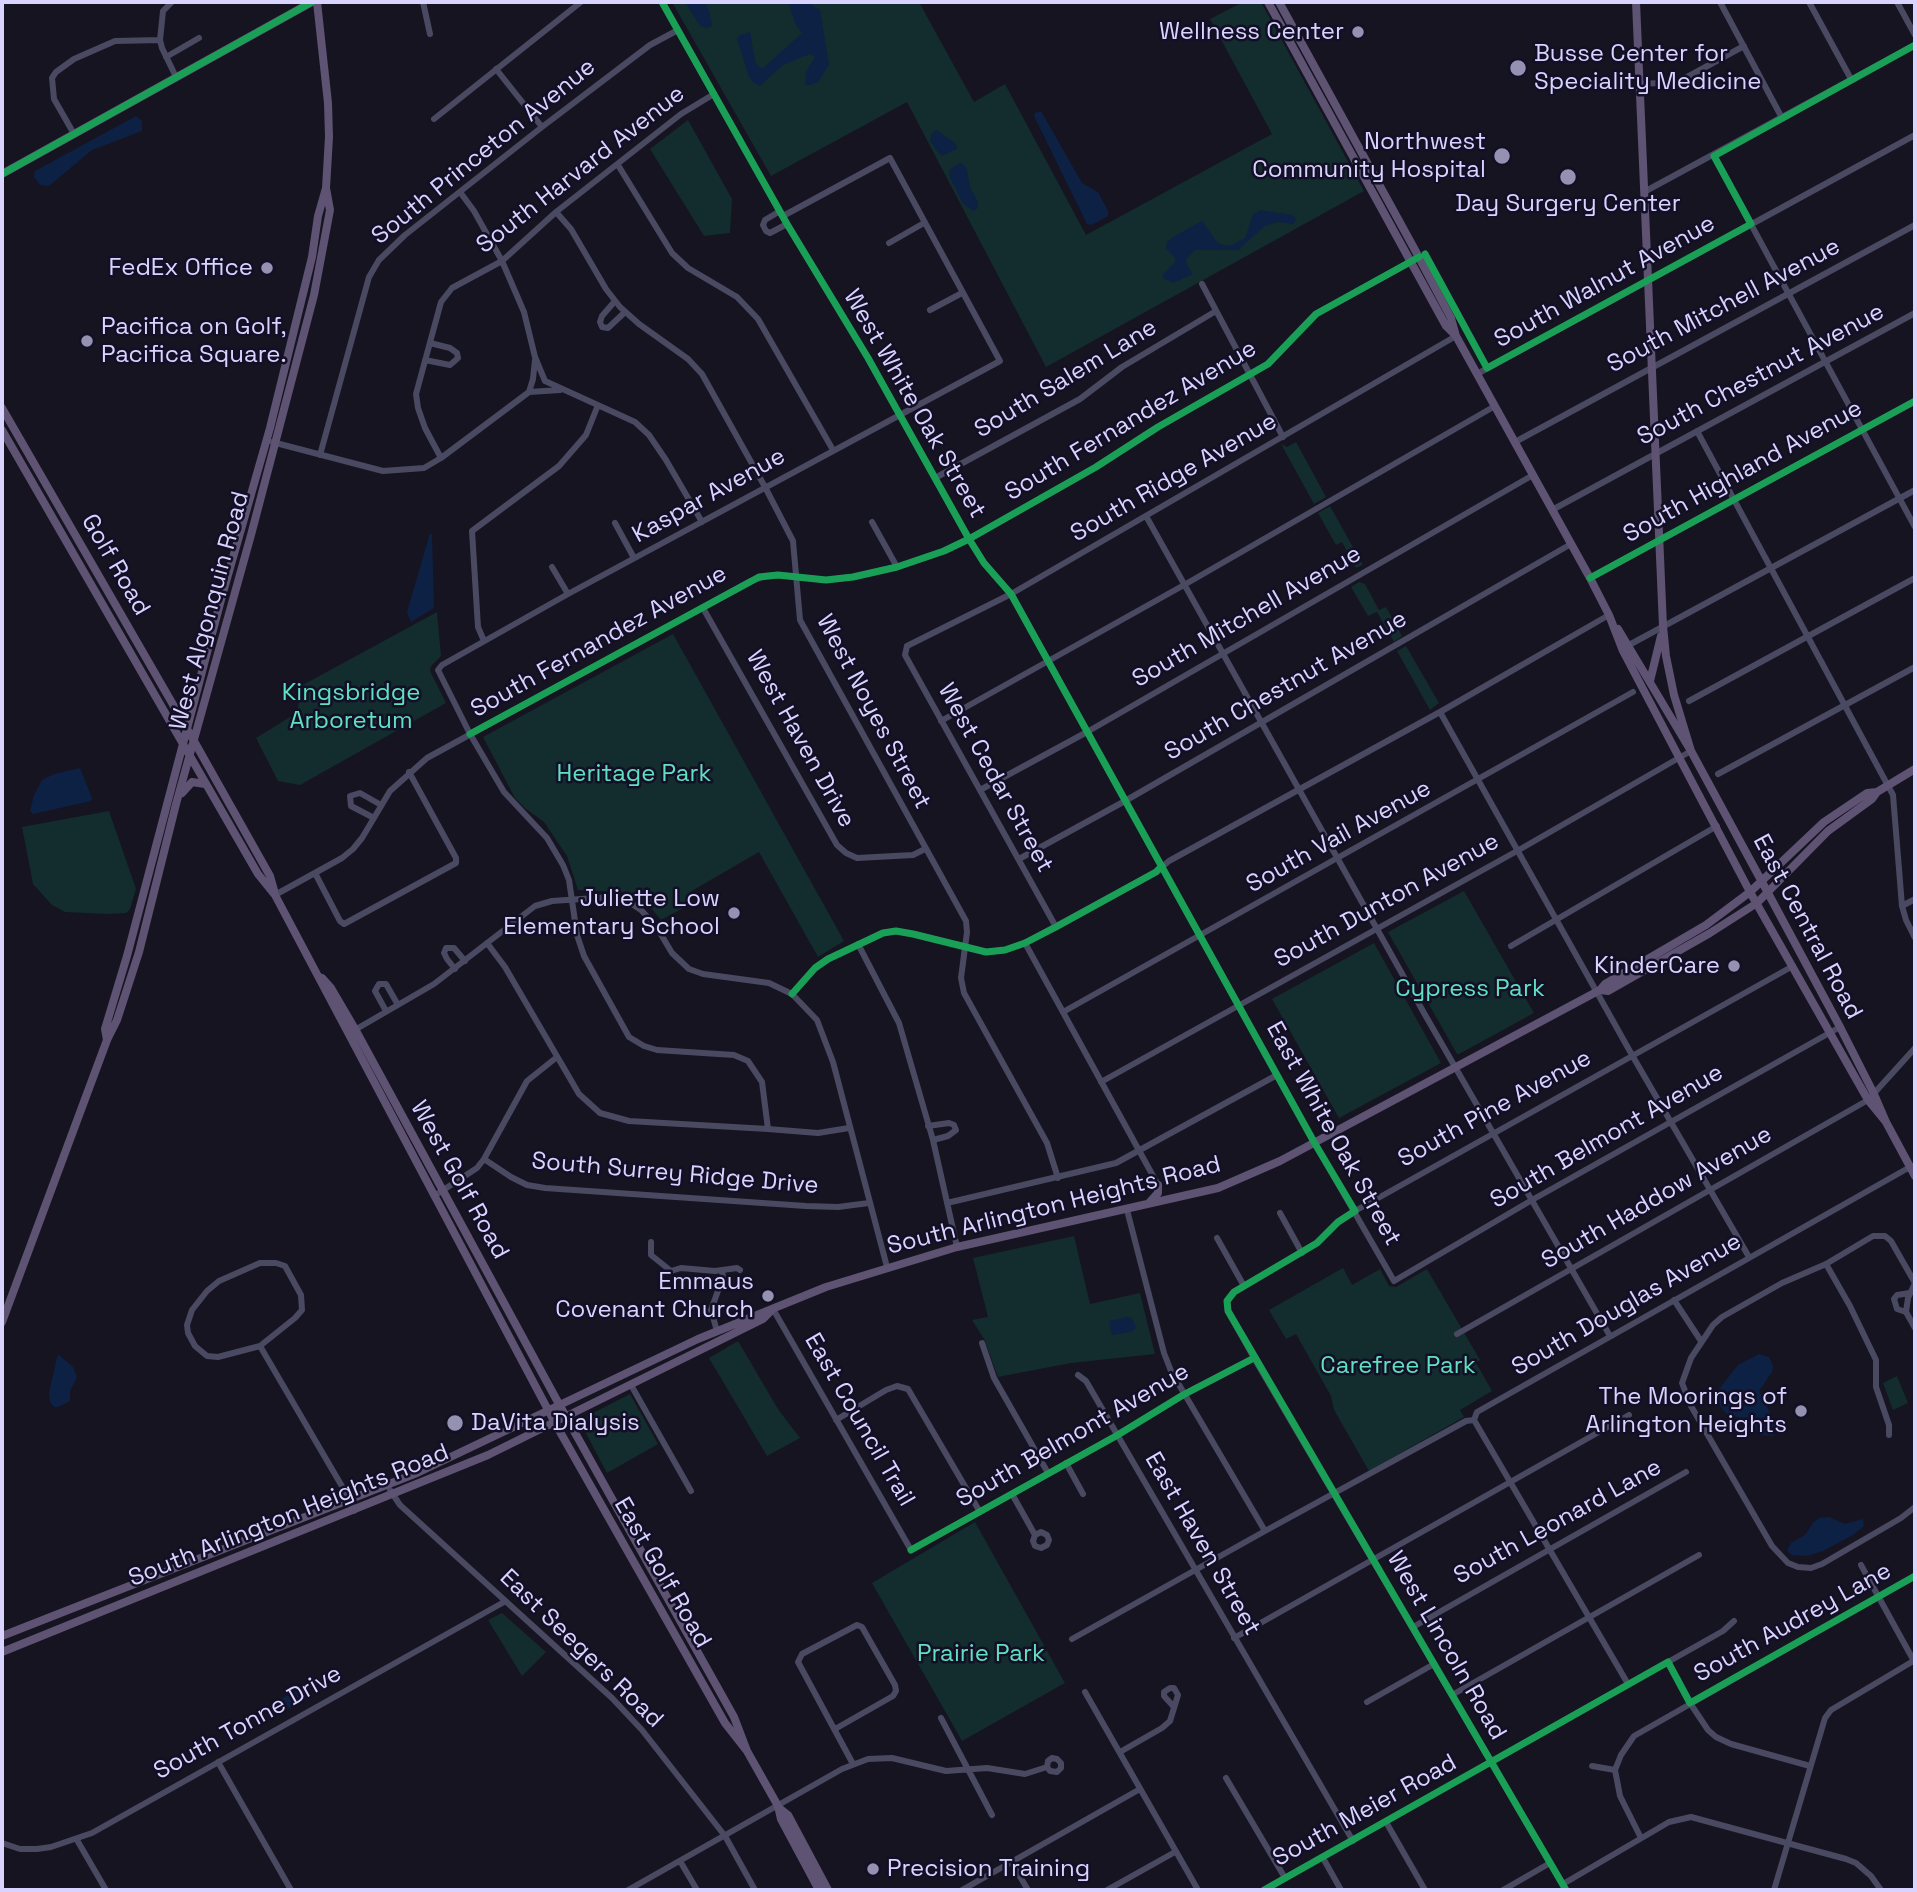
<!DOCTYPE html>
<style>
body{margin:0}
#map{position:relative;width:1917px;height:1892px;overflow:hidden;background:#161421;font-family:"Space Grotesk",sans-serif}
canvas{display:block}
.frame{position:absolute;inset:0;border:4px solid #d9d4ff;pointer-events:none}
</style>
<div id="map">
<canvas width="1917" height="1892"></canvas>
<div class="frame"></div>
</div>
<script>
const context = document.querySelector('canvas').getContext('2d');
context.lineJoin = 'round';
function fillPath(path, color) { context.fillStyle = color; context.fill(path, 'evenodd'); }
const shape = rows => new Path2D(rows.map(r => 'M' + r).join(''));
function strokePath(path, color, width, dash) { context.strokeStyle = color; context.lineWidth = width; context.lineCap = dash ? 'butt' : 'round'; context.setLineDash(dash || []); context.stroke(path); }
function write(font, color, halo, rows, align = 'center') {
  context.font = font + ' "Space Grotesk",sans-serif'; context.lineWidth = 5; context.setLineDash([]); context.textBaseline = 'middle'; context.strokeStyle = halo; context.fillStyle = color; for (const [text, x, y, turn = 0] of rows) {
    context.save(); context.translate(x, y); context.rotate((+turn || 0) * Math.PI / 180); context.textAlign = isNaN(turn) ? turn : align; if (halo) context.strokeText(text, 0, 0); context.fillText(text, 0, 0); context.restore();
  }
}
const green = shape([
 [672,2,919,2,974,102,1005,84,1086,235,1272,134,1210,19,1243,2,1261,2,1364,191,1046,367,907,102,771,176],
 [688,120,732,199,730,233,704,236,650,149],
 [1296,442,1326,497,1314,504,1281,444,1287,447],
 [1330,506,1363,565,1356,568,1342,542,1336,545,1318,513],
 [1359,582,1365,584,1379,610,1386,607,1402,636,1394,642,1377,612,1368,616,1351,587],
 [437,612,441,656,431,666,430,671,446,703,300,785,278,781,256,738,298,712,299,687],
 [673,634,844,941,818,957,759,852,690,892,689,905,661,920,650,907,638,898,623,892,578,890,567,856,544,822,526,809,515,798,483,737],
 [1406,646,1439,703,1430,710,1397,651],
 [109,811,136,889,130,909,126,913,106,914,65,912,52,905,33,884,22,827],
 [1464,891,1534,1013,1459,1054,1457,1054,1388,932],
 [1374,943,1441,1063,1339,1118,1272,999],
 [1074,1236,1090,1304,1140,1293,1155,1354,1071,1363,998,1377,984,1339,972,1320,988,1317,973,1258],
 [1343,1268,1352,1285,1380,1269,1389,1286,1396,1287,1427,1269,1480,1360,1476,1363,1492,1391,1460,1410,1464,1417,1369,1471,1334,1410,1331,1396,1296,1334,1286,1339,1269,1310],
 [738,1341,778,1409,800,1438,767,1456,709,1358],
 [1897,1376,1908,1403,1893,1410,1883,1383],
 [630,1394,658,1444,607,1473,582,1426,587,1416],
 [975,1522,1065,1683,962,1741,872,1583],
 [502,1613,546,1652,522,1676,488,1620]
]);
const water = shape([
 [685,2,705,2,709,10,712,26,707,28,700,26],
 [788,2,807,2,820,10,829,65,818,82,807,86,805,83,806,72,815,57,811,54,804,56,783,65,760,86,754,83,749,77,737,39,740,35,750,32,755,61,759,67,763,68,802,33,796,25],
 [1041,111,1082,183,1098,192,1108,211,1108,216,1092,225,1087,224,1034,116,1035,113],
 [136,116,142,121,142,131,92,150,49,186,40,185,34,177,35,171],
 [937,130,956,144,957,149,942,156,937,151,930,141,932,133],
 [959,163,963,164,967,169,970,187,978,202,978,208,974,211,963,204,949,175,949,170],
 [1260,210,1292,215,1297,219,1293,224,1277,222,1265,226,1238,250,1195,250,1186,259,1187,265,1193,274,1173,283,1164,279,1162,275,1175,262,1175,258,1166,248,1167,242,1173,237,1202,221,1217,242,1223,245,1231,246,1245,238,1253,215],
 [430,533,432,535,434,608,411,622,407,612],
 [80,768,92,798,91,801,33,814,30,811,34,795,42,780,54,774],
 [1127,1317,1132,1318,1136,1328,1131,1332,1112,1335,1109,1321],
 [1759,1354,1769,1357,1773,1366,1772,1372,1759,1391,1776,1425,1774,1436,1760,1435,1749,1421,1726,1413,1720,1406,1717,1396,1718,1390,1738,1365],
 [59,1355,73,1367,77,1377,70,1391,70,1401,58,1407,54,1407,50,1402,49,1393,57,1357],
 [1829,1517,1845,1524,1863,1519,1864,1526,1853,1535,1823,1551,1807,1556,1792,1555,1788,1552,1788,1548,1791,1543,1805,1535,1813,1523,1819,1518],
 [302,1688,307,1689,311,1694,309,1697,282,1712,279,1706,279,1700]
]);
const minor = shape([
 [172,2,163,11,160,40,162,48,176,77],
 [423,2,430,34],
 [662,2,787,224,868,358,969,539,984,563,1011,594,1314,1142,1394,1281,1532,1200,1840,1027],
 [1720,2,1782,118],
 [1809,2,1851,79],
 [1897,2,1915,35],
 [166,57,199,38],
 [496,69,542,127],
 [1640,84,1678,82,1744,46],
 [434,119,581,2],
 [74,134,54,99,52,78,56,72,74,59,115,41,160,40],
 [1714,156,1915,527],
 [618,165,672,253,688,268,737,297,758,319,833,450],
 [460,192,474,211,502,261,524,312,535,357,545,381,635,422,649,435,666,460,702,522],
 [1644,192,1915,45],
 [780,211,765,220,763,225,766,231,770,233,787,224],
 [556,212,571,229,606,289,620,307,639,324,688,359,702,374,765,487,793,541,800,620,966,921,967,932,961,978,964,993,1047,1143,1058,1178],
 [889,243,924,223],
 [1202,284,1283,437],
 [615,301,602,316,600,322,602,327,608,328,625,312],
 [930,310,962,293],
 [425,360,450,365,458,358,457,353,450,348,430,343],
 [1477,374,1915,135],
 [529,392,560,390],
 [1697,431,1893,795,1902,906,1906,920,1915,938],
 [272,442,383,471,424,468,441,458,529,392,533,379,535,360],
 [1515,442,1915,225],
 [320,455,369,277,379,260,405,235,542,127,650,45,678,30],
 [441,458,425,428,418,408,416,394,441,302,452,288,502,261,556,212,681,114,714,94],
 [935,478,1080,399,1122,367,1216,311],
 [1552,510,1915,313],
 [1146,516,1424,1013,1610,1336],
 [872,522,897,567],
 [615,523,634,558],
 [552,567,568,594],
 [1590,578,1915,401],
 [703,608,837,845,846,853,857,858,913,855,925,849],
 [484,641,478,627,472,531,559,466,586,435,598,405],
 [1629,645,1915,490],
 [907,646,1011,594,1456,336],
 [907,646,905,655,1056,927],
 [1689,701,1915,578],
 [1440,712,1632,1055,1749,1257],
 [941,721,1184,585,1495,406],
 [1718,774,1915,667],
 [980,790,1087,732,1533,475],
 [374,818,351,806,350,796,360,793,381,805],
 [1019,859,1125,801,1571,544],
 [315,873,340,921,344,924,456,863,456,858,409,772],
 [275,895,342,858,353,849,362,838,390,791,427,758,751,581,766,576,778,575,826,580,853,577,897,567,944,551,969,539,1096,467,1158,427,1268,364,1316,314,1411,262],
 [1902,906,1915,899],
 [487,943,505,967,579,1094,600,1113,629,1121,768,1129,818,1133,849,1128],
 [1025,943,1158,1185],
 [858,944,899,1023,933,1140,957,1247],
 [1511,946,1717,826],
 [455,969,447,959,444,953,446,948,454,948,465,961],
 [792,994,815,968,828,959,883,933,896,931,913,934,986,952,1005,950,1025,943,1156,872,1169,861,1440,712,1609,615],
 [386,1011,375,991,379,984,386,984,398,1005],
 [1063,1012,1633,692],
 [353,1031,434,984,535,906,552,901,611,897,629,902,641,910,656,926,672,953,689,969,703,974,769,983,792,994,817,1020,833,1062,887,1267],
 [1101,1082,1517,851,1691,751],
 [928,1126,949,1123,954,1125,956,1130,948,1136,933,1140],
 [768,1129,762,1082,748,1061,734,1055,657,1050,644,1046,629,1037,584,956,577,935,569,880,563,865,547,838,504,792,470,734,438,670,442,665,568,594,1000,361,890,158,783,216],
 [484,1159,511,1177,527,1185,545,1188,806,1206,838,1207,869,1203],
 [434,1196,477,1168,484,1159,527,1081,557,1057],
 [947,1203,1116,1163,1277,1075],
 [1127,1210,1164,1353,1171,1371,1265,1531],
 [1280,1213,1302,1253],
 [1217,1238,1244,1286],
 [651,1242,651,1255,671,1271,681,1268,715,1271,737,1268,740,1270],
 [260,1263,276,1263,285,1266,301,1295,302,1310,295,1318,260,1346,218,1357,207,1356,195,1346,188,1333,187,1325,192,1310,207,1291,219,1281,260,1263],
 [1826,1264,1850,1306,1876,1360,1876,1387,1889,1425,1889,1435],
 [1915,1283,1891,1241,1885,1236,1873,1236,1826,1264,1782,1283,1722,1317,1713,1325,1691,1358,1682,1383,1691,1406,1772,1546,1788,1563,1798,1567,1811,1568,1822,1564,1901,1518,1915,1507],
 [1915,1283,1908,1298,1906,1312,1915,1328],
 [1674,1300,1701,1341],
 [773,1309,911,1550,1116,1436,1183,1395,1254,1358],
 [1906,1312,1897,1309,1894,1299,1897,1295,1910,1293],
 [717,1331,711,1310,723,1277,722,1271],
 [1457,1334,1868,1100,1915,1048],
 [982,1343,994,1378,1048,1473],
 [260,1346,350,1500,354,1511],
 [1078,1375,1086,1381,1353,1841],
 [631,1385,691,1491],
 [836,1420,886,1390,897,1386,908,1389,980,1512],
 [1474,1420,1628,1684],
 [1066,1463,1083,1494],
 [390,1490,400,1505,612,1698,642,1730,725,1836,755,1890],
 [1012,1494,1035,1535,1033,1541,1035,1546,1041,1548,1047,1545,1049,1540,1047,1535,1041,1532,1035,1535],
 [1861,1565,1915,1663],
 [1413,1627,1686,1472],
 [1234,1638,1629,1415],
 [1072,1639,1265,1531,1466,1421,1474,1420,1477,1412,1910,1167],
 [1668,1662,1690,1703,1708,1730,1716,1737,1731,1744,1810,1766],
 [1085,1692,1198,1890],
 [1452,1695,1699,1555],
 [1367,1702,1434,1664],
 [941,1718,992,1815],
 [835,1729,893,1696,896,1691,895,1685,862,1627,857,1625,802,1654,798,1662,853,1764],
 [1120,1752,1162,1728,1170,1721,1178,1695,1174,1688,1170,1688,1164,1692,1164,1696,1174,1707],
 [218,1762,291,1890],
 [1592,1766,1615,1770],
 [1226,1778,1285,1878],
 [1386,1822,1425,1890],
 [1641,1838,1620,1796,1615,1770,1621,1755,1634,1736,1915,1576],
 [77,1840,106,1890],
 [2,1843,20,1849,37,1849,51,1847,92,1833,504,1602],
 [1323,1858,1341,1890],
 [680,1861,697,1890],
 [1012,1863,1028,1890],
 [1563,1884,1669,1822,1691,1817,1846,1859,1856,1863,1871,1876,1881,1890],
 [628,1890,842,1769,868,1759,892,1758,946,1771,987,1768,1025,1774,1047,1767,1050,1771,1057,1772,1061,1768,1061,1763,1057,1759,1052,1758,1048,1761,1047,1767],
 [962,1890,1140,1789],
 [1107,1890,1175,1852],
 [1264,1890,1668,1662,1723,1631,1734,1621],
 [1503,1890,1550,1863],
 [1566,1890,1254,1358,1228,1311,1227,1301,1234,1292,1317,1243,1338,1222,1355,1211,1793,966],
 [1774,1890,1825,1718,1831,1710,1915,1660]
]);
const major = shape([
 [1268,2,1446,326,1455,335],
 [1279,2,1415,250,1451,318,1456,336,1590,578,1609,615,1623,651,1750,892,1868,1100,1886,1122],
 [1636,2,1663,626,1666,656,1674,695,1691,751],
 [2,174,312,2],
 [2,408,194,741,270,876,274,890],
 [2,430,258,874,275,895,555,1423,725,1723,747,1751],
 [1618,629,1691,751,1768,893,1840,1027,1874,1094,1886,1122,1915,1176],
 [1650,681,1661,636],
 [182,793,192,782,205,784],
 [322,978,331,988,355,1029,560,1406,734,1717,747,1751,778,1806,781,1819,819,1890],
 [1600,990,1608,991,1710,933,1757,903,1828,831,1872,799,1877,792,1915,769],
 [107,1040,105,1029,127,956,222,596,270,428,312,257,318,216,326,188,329,137,328,103,317,2],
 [1149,1203,1158,1193,1158,1185],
 [2,1322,107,1040,117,1020,139,952,176,804,251,535,314,295,330,210,326,188],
 [2,1636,417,1473,698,1339,826,1287,957,1247,1218,1188,1280,1161,1600,990,1605,984,1706,925,1750,892,1824,822,1867,793,1877,792],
 [2,1652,488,1455,763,1319,772,1310],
 [778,1807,788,1815,828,1890]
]);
const cycleway = shape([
 [662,2,787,224,868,358,969,539,984,563,1011,594,1314,1142,1355,1211,1338,1222,1317,1243,1234,1292,1227,1301,1228,1311,1566,1890],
 [2,174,312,2],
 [1425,254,1487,368,1751,224,1714,156,1915,45],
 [1590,578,1915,401],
 [470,734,759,577,778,575,826,580,853,577,897,567,944,551,969,539,1096,467,1158,427,1268,364,1316,314,1419,257],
 [792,994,815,968,828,959,883,933,896,931,913,934,986,952,1005,950,1025,943,1056,927,1156,872,1162,866],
 [911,1550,1116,1436,1183,1395,1254,1358],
 [1264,1890,1668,1662,1690,1703,1915,1576]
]);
const markers = [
 [1358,32,7,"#9591b1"],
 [1518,68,9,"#9591b1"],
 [1502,156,9,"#9591b1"],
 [1568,177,9,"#9591b1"],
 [267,268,7,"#9591b1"],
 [87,341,7,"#9591b1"],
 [734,913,7,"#9591b1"],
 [1734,966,7,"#9591b1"],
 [768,1296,7,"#9591b1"],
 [1801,1411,7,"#9591b1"],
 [455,1423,9,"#9591b1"],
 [873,1869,7,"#9591b1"]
];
const poiNames = [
 ["Wellness Center",1344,32],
 ["Busse Center for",1534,54,"left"],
 ["Speciality Medicine",1534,82,"left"],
 ["Northwest",1486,142],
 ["Community Hospital",1486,170],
 ["Day Surgery Center",1568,204,"center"],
 ["FedEx Office",253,268],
 ["Pacifica on Golf,",101,327,"left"],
 ["Pacifica Square.",101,355,"left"],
 ["Juliette Low",720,899],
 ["Elementary School",720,927],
 ["KinderCare",1720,966],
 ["Emmaus",754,1282],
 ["Covenant Church",754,1310],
 ["The Moorings of",1787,1397],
 ["Arlington Heights",1787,1425],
 ["DaVita Dialysis",471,1423,"left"],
 ["Precision Training",887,1869,"left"]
];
const streetNames = [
 ["South Princeton Avenue",484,152,-39],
 ["South Harvard Avenue",581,170,-38],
 ["South Walnut Avenue",1605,282,-29],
 ["South Mitchell Avenue",1724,306,-28],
 ["South Chestnut Avenue",1761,375,-28],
 ["South Salem Lane",1066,379,-31],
 ["West White Oak Street",914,404,60],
 ["South Fernandez Avenue",1131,421,-31],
 ["South Highland Avenue",1743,472,-29],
 ["South Ridge Avenue",1174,478,-30],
 ["Kaspar Avenue",709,496,-29],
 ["Golf Road",115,565,60],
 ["West Algonquin Road",210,611,-75],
 ["South Mitchell Avenue",1247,617,-30],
 ["South Fernandez Avenue",599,642,-29],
 ["South Chestnut Avenue",1286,686,-30],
 ["West Noyes Street",873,712,62],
 ["West Haven Drive",800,739,61],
 ["West Cedar Street",995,778,61],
 ["South Vail Avenue",1339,837,-29],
 ["South Dunton Avenue",1387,901,-29],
 ["East Central Road",1807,927,62],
 ["South Pine Avenue",1495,1109,-29],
 ["East White Oak Street",1333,1134,61],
 ["South Belmont Avenue",1607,1137,-30],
 ["South Surrey Ridge Drive",675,1174,5],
 ["West Golf Road",459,1180,61],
 ["South Haddow Avenue",1657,1198,-30],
 ["South Arlington Heights Road",1054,1206,-14],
 ["South Douglas Avenue",1627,1305,-30],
 ["East Council Trail",859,1420,60],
 ["South Belmont Avenue",1073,1436,-30],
 ["South Arlington Heights Road",289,1516,-22],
 ["South Leonard Lane",1558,1522,-29],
 ["East Haven Street",1202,1544,60],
 ["East Golf Road",662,1573,60],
 ["South Audrey Lane",1793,1623,-29],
 ["West Lincoln Road",1446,1646,60],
 ["East Seegers Road",581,1649,44],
 ["South Tonne Drive",248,1723,-29],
 ["South Meier Road",1365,1811,-29]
];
const parkNames = [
 ["Kingsbridge",351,693],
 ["Arboretum",351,721],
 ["Heritage Park",634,774],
 ["Cypress Park",1470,989],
 ["Carefree Park",1398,1366],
 ["Prairie Park",981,1654]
];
fillPath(green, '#132c2d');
fillPath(water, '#0d2144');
strokePath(minor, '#4a4962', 6);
strokePath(major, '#5e5373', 8);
strokePath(cycleway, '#1a9f57', 7);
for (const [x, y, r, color] of markers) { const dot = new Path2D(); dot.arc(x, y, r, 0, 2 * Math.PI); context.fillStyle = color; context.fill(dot); strokePath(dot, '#130f26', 2.5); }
write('24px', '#d9d4ff', '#130f26', poiNames, 'right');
write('24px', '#d9d4ff', '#130f26', streetNames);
write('24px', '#5fe0c0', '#130f26', parkNames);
</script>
